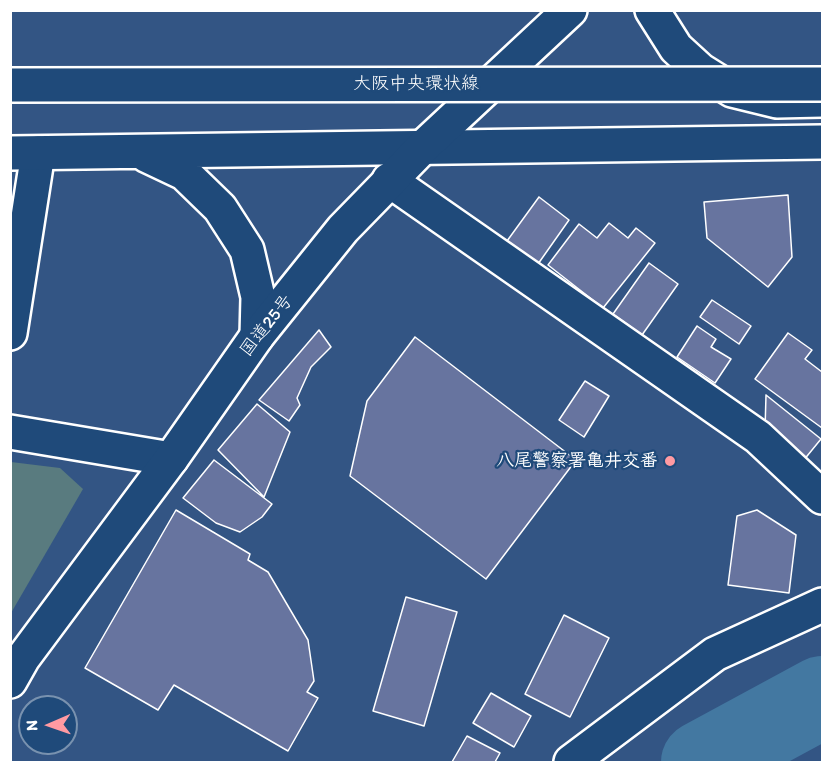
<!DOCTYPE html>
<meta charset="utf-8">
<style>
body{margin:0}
#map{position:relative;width:833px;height:773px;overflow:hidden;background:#335584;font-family:Itim,sans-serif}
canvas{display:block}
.frame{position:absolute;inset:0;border:12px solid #fff;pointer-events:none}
.north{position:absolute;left:18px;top:695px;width:60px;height:60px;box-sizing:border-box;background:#1f4a7a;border:2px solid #7992af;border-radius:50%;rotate:268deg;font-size:16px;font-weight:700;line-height:24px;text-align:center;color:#fff}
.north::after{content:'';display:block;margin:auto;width:21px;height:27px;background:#ff9aa2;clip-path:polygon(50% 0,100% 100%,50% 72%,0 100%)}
</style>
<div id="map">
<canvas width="833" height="773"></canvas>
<div class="frame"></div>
<div class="north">N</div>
</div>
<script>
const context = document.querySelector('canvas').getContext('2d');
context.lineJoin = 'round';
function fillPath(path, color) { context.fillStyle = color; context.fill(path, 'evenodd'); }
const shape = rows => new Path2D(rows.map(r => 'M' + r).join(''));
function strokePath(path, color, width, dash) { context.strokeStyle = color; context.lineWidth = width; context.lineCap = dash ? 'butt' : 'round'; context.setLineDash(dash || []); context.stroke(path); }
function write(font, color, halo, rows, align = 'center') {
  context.font = font + ' Itim,"Klee One",sans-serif'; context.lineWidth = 4.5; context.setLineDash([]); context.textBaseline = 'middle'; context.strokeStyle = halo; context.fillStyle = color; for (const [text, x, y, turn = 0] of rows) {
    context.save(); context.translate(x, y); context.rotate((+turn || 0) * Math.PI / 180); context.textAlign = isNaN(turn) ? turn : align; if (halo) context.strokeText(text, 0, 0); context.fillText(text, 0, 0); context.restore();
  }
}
const green = shape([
 [11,462,60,468,83,489,11,613]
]);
const river = shape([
 [702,762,822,697]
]);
const building = shape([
 [788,195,792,257,768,287,707,238,704,202,788,195],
 [539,197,569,220,538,264,507,241,539,197],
 [609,223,628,238,636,228,655,243,603,308,548,265,579,224,597,238,609,223],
 [649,263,678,284,642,335,613,314,649,263],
 [712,300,751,326,739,344,700,317,712,300],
 [697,326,716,339,711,347,731,359,715,383,677,357,697,326],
 [319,330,331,347,311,367,297,398,300,405,289,421,259,400,319,330],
 [788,333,812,350,805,359,822,372,822,428,755,379,788,333],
 [415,337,576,460,486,579,350,476,367,401,415,337],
 [585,381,609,396,584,437,559,420,585,381],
 [766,395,821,439,803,461,765,430,766,395],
 [257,404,290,432,264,497,218,450,257,404],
 [214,460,272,504,262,517,240,532,216,523,183,498,214,460],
 [176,510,250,554,248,560,268,572,308,640,314,681,307,692,318,698,288,751,174,685,158,710,85,668,176,510],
 [757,510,796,535,789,593,728,585,737,516,757,510],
 [406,597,457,612,424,726,373,711,406,597],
 [564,615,609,638,570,717,525,694,564,615],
 [491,693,531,716,514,747,473,723,491,693],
 [467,736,500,753,495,762,452,762,467,736]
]);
const minor = shape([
 [389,180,758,437,822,497],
 [10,333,38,153],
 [10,432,171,459],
 [571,762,715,654,822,605]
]);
const major = shape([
 [652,10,676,48,700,70,732,90,777,101,822,100],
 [10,153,822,142],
 [146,155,184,173,220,208,247,250,258,297,257,336]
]);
const highway = shape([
 [10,681,23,658,171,459,257,336,343,229,421,149,570,10]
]);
const majorBridge = shape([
 [10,85,822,84]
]);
const markers = [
 [670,461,6,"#ff9aa2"]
];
const streetNames = [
 ["大阪中央環状線",416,84],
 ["国道25号",267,326,-52]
];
const poiNames = [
 ["八尾警察署亀井交番",658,461]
];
fillPath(green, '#597b7f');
strokePath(river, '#4378a1', 82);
fillPath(building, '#67749f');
strokePath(building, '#fff', 1.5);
strokePath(minor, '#fff', 38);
strokePath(major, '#fff', 38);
strokePath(highway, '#fff', 38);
strokePath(minor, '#1f4a7a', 33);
strokePath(major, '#1f4a7a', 33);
strokePath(highway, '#1f4a7a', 33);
strokePath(majorBridge, '#fff', 38, []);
strokePath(majorBridge, '#1f4a7a', 33);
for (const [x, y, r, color] of markers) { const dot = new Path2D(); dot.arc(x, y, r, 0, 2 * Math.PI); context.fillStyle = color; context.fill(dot); strokePath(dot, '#1f4a7a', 2); }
write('18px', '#fff', '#1f4a7a', streetNames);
write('bold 18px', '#fff', '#1f4a7a', poiNames, 'right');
</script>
